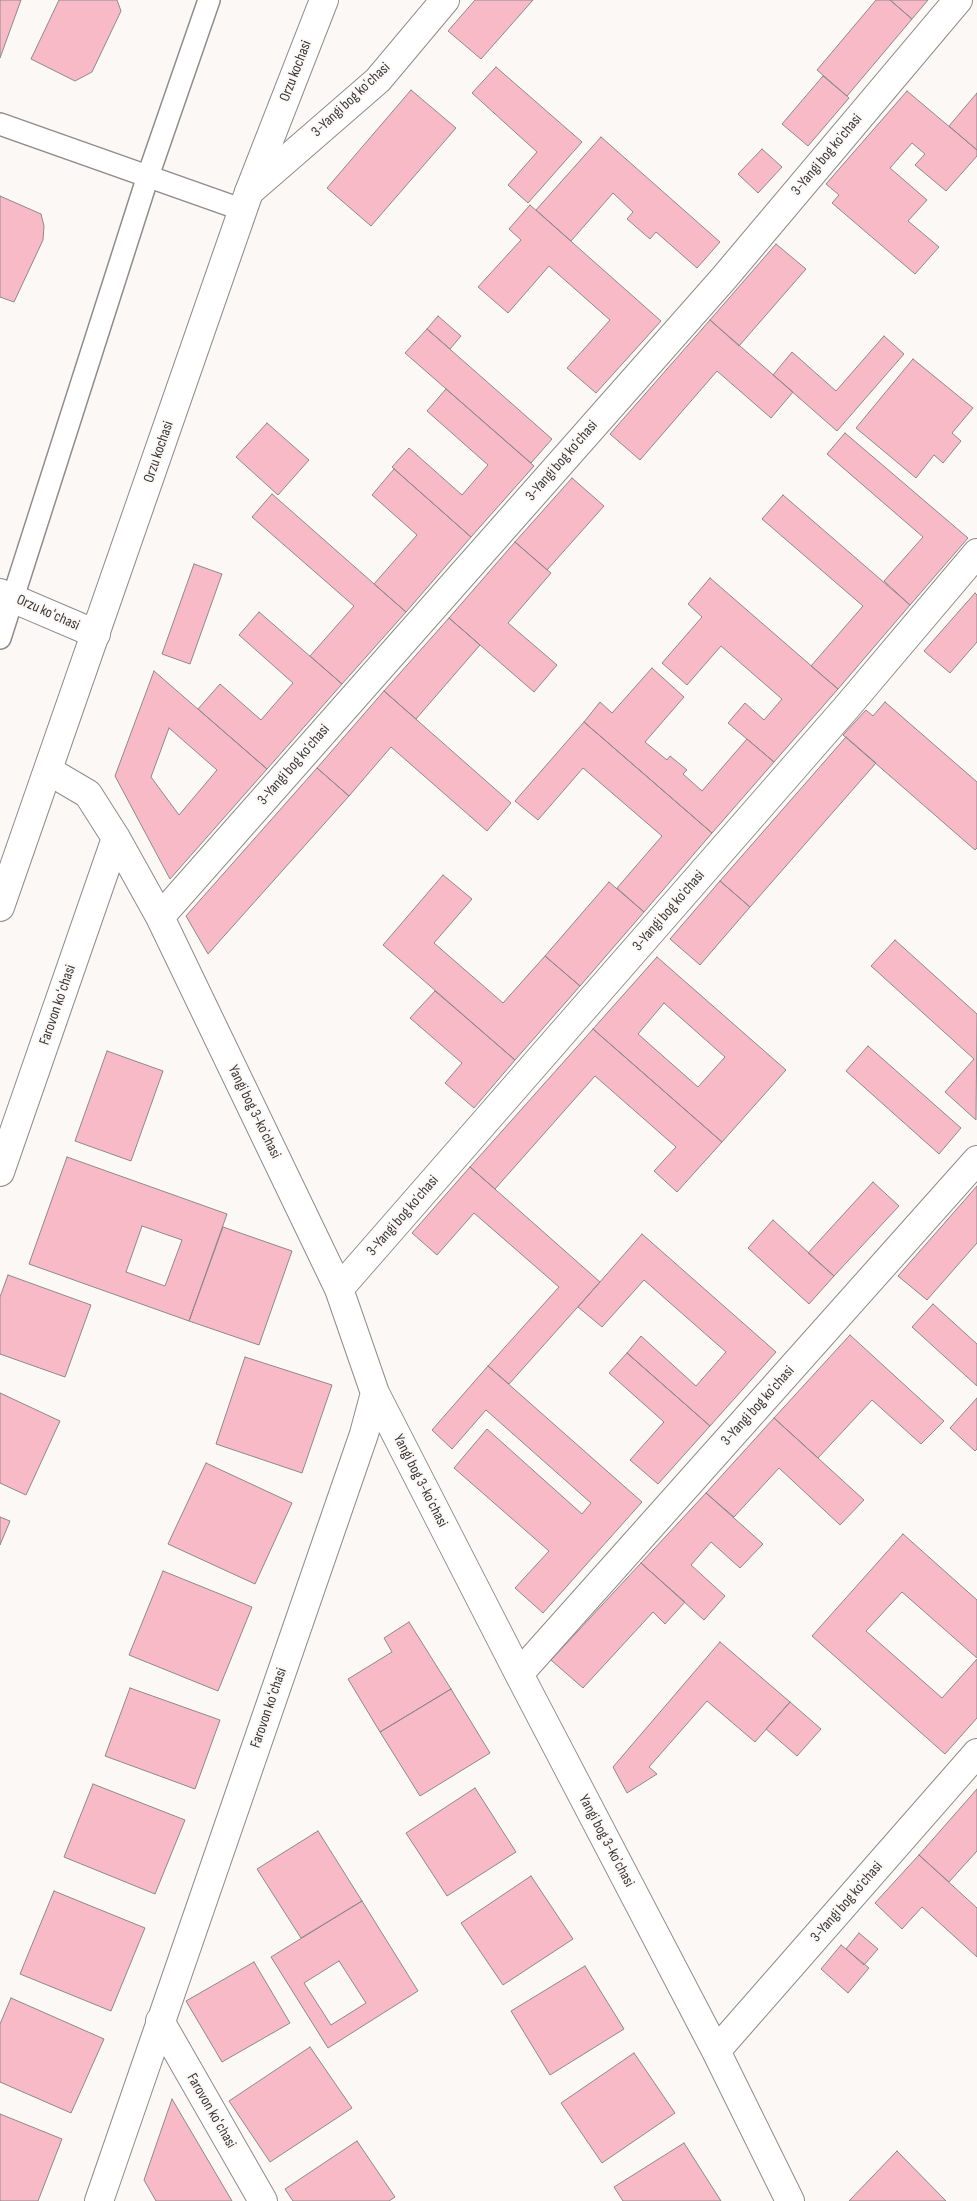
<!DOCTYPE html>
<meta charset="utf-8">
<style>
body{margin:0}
canvas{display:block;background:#fcf8f6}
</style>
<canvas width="977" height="2201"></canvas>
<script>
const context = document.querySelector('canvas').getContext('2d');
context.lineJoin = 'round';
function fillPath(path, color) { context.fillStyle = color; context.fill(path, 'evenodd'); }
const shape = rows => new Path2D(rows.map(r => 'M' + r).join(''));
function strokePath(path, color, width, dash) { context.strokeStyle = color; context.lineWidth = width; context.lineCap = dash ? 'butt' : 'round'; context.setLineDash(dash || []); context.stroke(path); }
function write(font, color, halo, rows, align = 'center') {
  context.font = font + ' "Sofia Sans Condensed",sans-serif'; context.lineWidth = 4; context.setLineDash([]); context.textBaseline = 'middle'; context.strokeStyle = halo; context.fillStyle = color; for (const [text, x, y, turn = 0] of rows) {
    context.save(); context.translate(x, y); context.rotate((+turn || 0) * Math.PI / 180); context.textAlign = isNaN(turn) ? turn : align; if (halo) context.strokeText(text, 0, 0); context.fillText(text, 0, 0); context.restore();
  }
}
const building = shape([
 [0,0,21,0,0,58,0,0],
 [59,0,117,0,121,11,92,72,75,81,31,59,59,0],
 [475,0,533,0,481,59,448,31,475,0],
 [876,0,890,0,912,19,847,96,817,70,876,0],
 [890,0,928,0,912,19,890,0],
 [496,67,582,142,528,203,508,185,537,152,472,93,496,67],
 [823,76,849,98,808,146,782,124,823,76],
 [411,90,456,128,371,226,327,188,411,90],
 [907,91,977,150,977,156,946,191,915,165,925,154,912,143,890,168,927,200,908,221,939,247,915,274,832,203,839,195,826,184,907,91],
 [977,93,977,150,949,126,977,93],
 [601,137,720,242,697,268,656,232,650,239,627,219,633,212,613,193,571,241,536,210,601,137],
 [762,149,782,167,758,193,738,174,762,149],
 [0,196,41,214,44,226,43,240,14,302,0,297,0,196],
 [530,205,661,321,596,393,567,368,610,320,549,266,508,313,478,287,521,240,509,229,530,205],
 [776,244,806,269,739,346,710,320,776,244],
 [438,316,461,336,450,349,427,329,438,316],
 [710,320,793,392,771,418,717,371,640,460,610,434,710,320],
 [427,329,552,439,531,463,405,353,427,329],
 [884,336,904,354,837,431,773,375,792,352,836,391,884,336],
 [913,359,973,408,952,433,961,441,943,463,934,455,916,478,856,428,913,359],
 [446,389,534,466,471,537,392,467,409,448,462,495,488,465,427,411,446,389],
 [267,423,309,460,278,495,236,457,267,423],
 [845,433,968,538,910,605,884,581,923,537,827,454,845,433],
 [394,469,471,537,406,612,374,584,417,535,372,495,394,469],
 [572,478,604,506,547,570,515,542,572,478],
 [272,494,406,612,342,684,310,656,354,606,252,517,272,494],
 [783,495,910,605,838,689,811,666,863,606,762,519,783,495],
 [515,542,551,573,508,623,557,665,534,692,449,618,515,542],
 [194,564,222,574,190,664,162,654,194,564],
 [710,578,838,689,774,762,728,723,745,703,764,720,782,699,721,646,687,685,662,663,702,617,688,604,710,578],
 [975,593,977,595,977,642,950,673,924,651,975,593],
 [259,612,342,684,267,769,198,709,220,684,261,720,293,683,239,635,259,612],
 [449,618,480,645,416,719,384,691,449,618],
 [652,668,684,697,645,742,667,760,670,756,687,770,683,774,702,791,747,739,774,762,712,833,584,722,600,702,612,713,652,668],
 [154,671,267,769,170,879,115,776,154,671],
 [169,728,217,770,179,815,151,777,169,728],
 [384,691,511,803,487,831,391,747,349,796,317,768,384,691],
 [885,702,977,782,977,848,975,850,843,735,866,710,873,716,885,702],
 [584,722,712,833,644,912,617,888,662,836,583,768,538,820,515,801,584,722],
 [846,737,876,763,750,907,720,881,846,737],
 [317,768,349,796,208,954,186,916,317,768],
 [443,875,472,899,434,943,503,1003,545,956,580,986,515,1060,383,945,443,875],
 [720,881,750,907,700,965,670,939,720,881],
 [609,882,644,912,580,986,545,956,609,882],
 [895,940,977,1014,976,1120,945,1092,974,1059,871,966,895,940],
 [657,957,786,1070,722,1142,593,1029,657,957],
 [664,1003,725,1057,698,1087,638,1034,664,1003],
 [435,991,515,1060,474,1108,445,1083,462,1063,410,1018,435,991],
 [593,1029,722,1142,677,1192,654,1171,676,1147,595,1076,495,1189,470,1167,593,1029],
 [868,1046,961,1128,939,1154,846,1071,868,1046],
 [107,1051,163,1071,131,1161,75,1141,107,1051],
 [67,1157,227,1214,189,1321,29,1264,67,1157],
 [142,1226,182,1240,165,1286,126,1272,142,1226],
 [470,1167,600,1282,509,1384,488,1366,559,1287,474,1213,437,1255,412,1233,470,1167],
 [873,1182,899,1206,834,1276,808,1253,873,1182],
 [977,1186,977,1243,927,1300,898,1276,977,1186],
 [773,1220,834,1276,809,1304,748,1248,773,1220],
 [223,1227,292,1251,259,1345,189,1321,223,1227],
 [642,1234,776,1352,710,1426,627,1353,641,1336,696,1386,726,1352,644,1280,602,1327,578,1307,642,1234],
 [8,1275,91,1305,65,1377,0,1354,0,1297,8,1275],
 [933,1304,977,1344,977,1386,912,1327,933,1304],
 [850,1335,944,1421,921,1444,872,1400,818,1458,774,1418,850,1335],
 [627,1353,710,1426,658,1484,630,1460,664,1422,609,1373,627,1353],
 [245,1357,332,1385,302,1473,216,1444,245,1357],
 [488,1366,642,1502,543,1613,515,1588,549,1551,454,1468,487,1429,582,1514,591,1503,486,1410,452,1449,432,1430,488,1366],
 [0,1393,60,1421,26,1495,0,1483,0,1393],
 [977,1398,977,1449,975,1451,950,1428,977,1398],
 [774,1418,864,1500,840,1525,779,1468,734,1517,706,1493,774,1418],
 [206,1463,292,1503,255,1584,168,1544,206,1463],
 [706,1493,763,1544,740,1568,711,1542,691,1565,725,1596,704,1620,641,1563,706,1493],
 [0,1517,10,1521,0,1545,0,1517],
 [903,1534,977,1600,977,1658,902,1592,866,1631,942,1698,977,1659,977,1718,945,1754,812,1636,903,1534],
 [641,1563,685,1602,665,1624,653,1612,583,1688,551,1660,641,1563],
 [163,1571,252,1607,218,1691,129,1655,163,1571],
 [409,1622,451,1689,380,1732,348,1679,392,1652,384,1638,409,1622],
 [720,1642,790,1702,755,1742,707,1701,649,1767,657,1774,627,1793,613,1767,720,1642],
 [130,1688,220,1720,195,1789,105,1756,130,1688],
 [451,1689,490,1753,420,1796,380,1732,451,1689],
 [790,1702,821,1729,797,1756,766,1729,790,1702],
 [93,1784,185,1820,155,1894,64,1857,93,1784],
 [475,1788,516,1852,447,1896,406,1833,475,1788],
 [977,1789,977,1851,949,1882,919,1855,977,1789],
 [318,1831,362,1901,301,1938,257,1869,318,1831],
 [919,1855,977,1908,977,1957,922,1907,902,1929,875,1903,919,1855],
 [531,1876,573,1939,503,1985,461,1923,531,1876],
 [54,1891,145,1928,111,2011,20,1974,54,1891],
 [362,1901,418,1991,328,2048,271,1957,362,1901],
 [339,1961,366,2003,331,2025,304,1983,339,1961],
 [859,1933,878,1949,864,1965,846,1949,859,1933],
 [841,1945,869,1968,848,1993,821,1969,841,1945],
 [254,1962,290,2023,222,2062,186,2001,254,1962],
 [585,1966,624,2029,550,2075,511,2011,585,1966],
 [11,1998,104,2039,71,2113,0,2082,0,2024,11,1998],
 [310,2047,352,2108,270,2162,229,2101,310,2047],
 [634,2053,675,2113,602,2163,561,2103,634,2053],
 [172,2099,232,2201,156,2201,144,2180,172,2099],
 [0,2114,62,2139,38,2201,0,2201,0,2114],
 [357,2141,395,2197,389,2201,293,2201,285,2189,357,2141],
 [684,2143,721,2201,623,2201,614,2187,684,2143],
 [897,2151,946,2201,849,2201,897,2151]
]);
const service = shape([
 [0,124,243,210],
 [0,638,148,176,209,0]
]);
const minor = shape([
 [249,192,378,80,445,0],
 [0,593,96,634],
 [49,771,88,794,116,838,160,917,339,1289,375,1393,519,1674,716,2051,790,2201],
 [160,917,724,278,958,0],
 [0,1172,116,838],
 [339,1289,846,708,977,553],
 [519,1674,977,1160],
 [160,2021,263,2201],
 [716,2051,977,1753],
 [99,2201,364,1434,375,1393]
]);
const secondary = shape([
 [0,907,249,192,324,0]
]);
const streetNames = [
 ["Orzu kochasi",296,71,-69],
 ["3-Yangi bog koʼchasi",351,100,-43],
 ["3-Yangi bog koʼchasi",827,155,-50],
 ["Orzu kochasi",159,452,-71],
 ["3-Yangi bog koʼchasi",562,461,-49],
 ["Orzu koʻchasi",48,613,24],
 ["3-Yangi bog koʼchasi",294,765,-49],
 ["3-Yangi bog koʼchasi",669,911,-49],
 ["Farovon koʻchasi",58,1005,-71],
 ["Yangi bog 3-koʼchasi",254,1112,64],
 ["3-Yangi bog koʼchasi",403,1216,-49],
 ["3-Yangi bog koʼchasi",758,1406,-48],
 ["Yangi bog 3-koʼchasi",420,1481,63],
 ["Farovon koʻchasi",269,1708,-71],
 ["Yangi bog 3-koʼchasi",606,1841,62],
 ["3-Yangi bog koʼchasi",847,1902,-49],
 ["Farovon koʻchasi",211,2111,60]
];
fillPath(building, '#f8bac7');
strokePath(building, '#8d8989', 1);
strokePath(service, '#908c8b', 24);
strokePath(minor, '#908c8b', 30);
strokePath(secondary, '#908c8b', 30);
strokePath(service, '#fff', 21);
strokePath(minor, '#fff', 28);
strokePath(secondary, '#fff', 28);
write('15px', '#3a3938', '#fcf8f6', streetNames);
</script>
